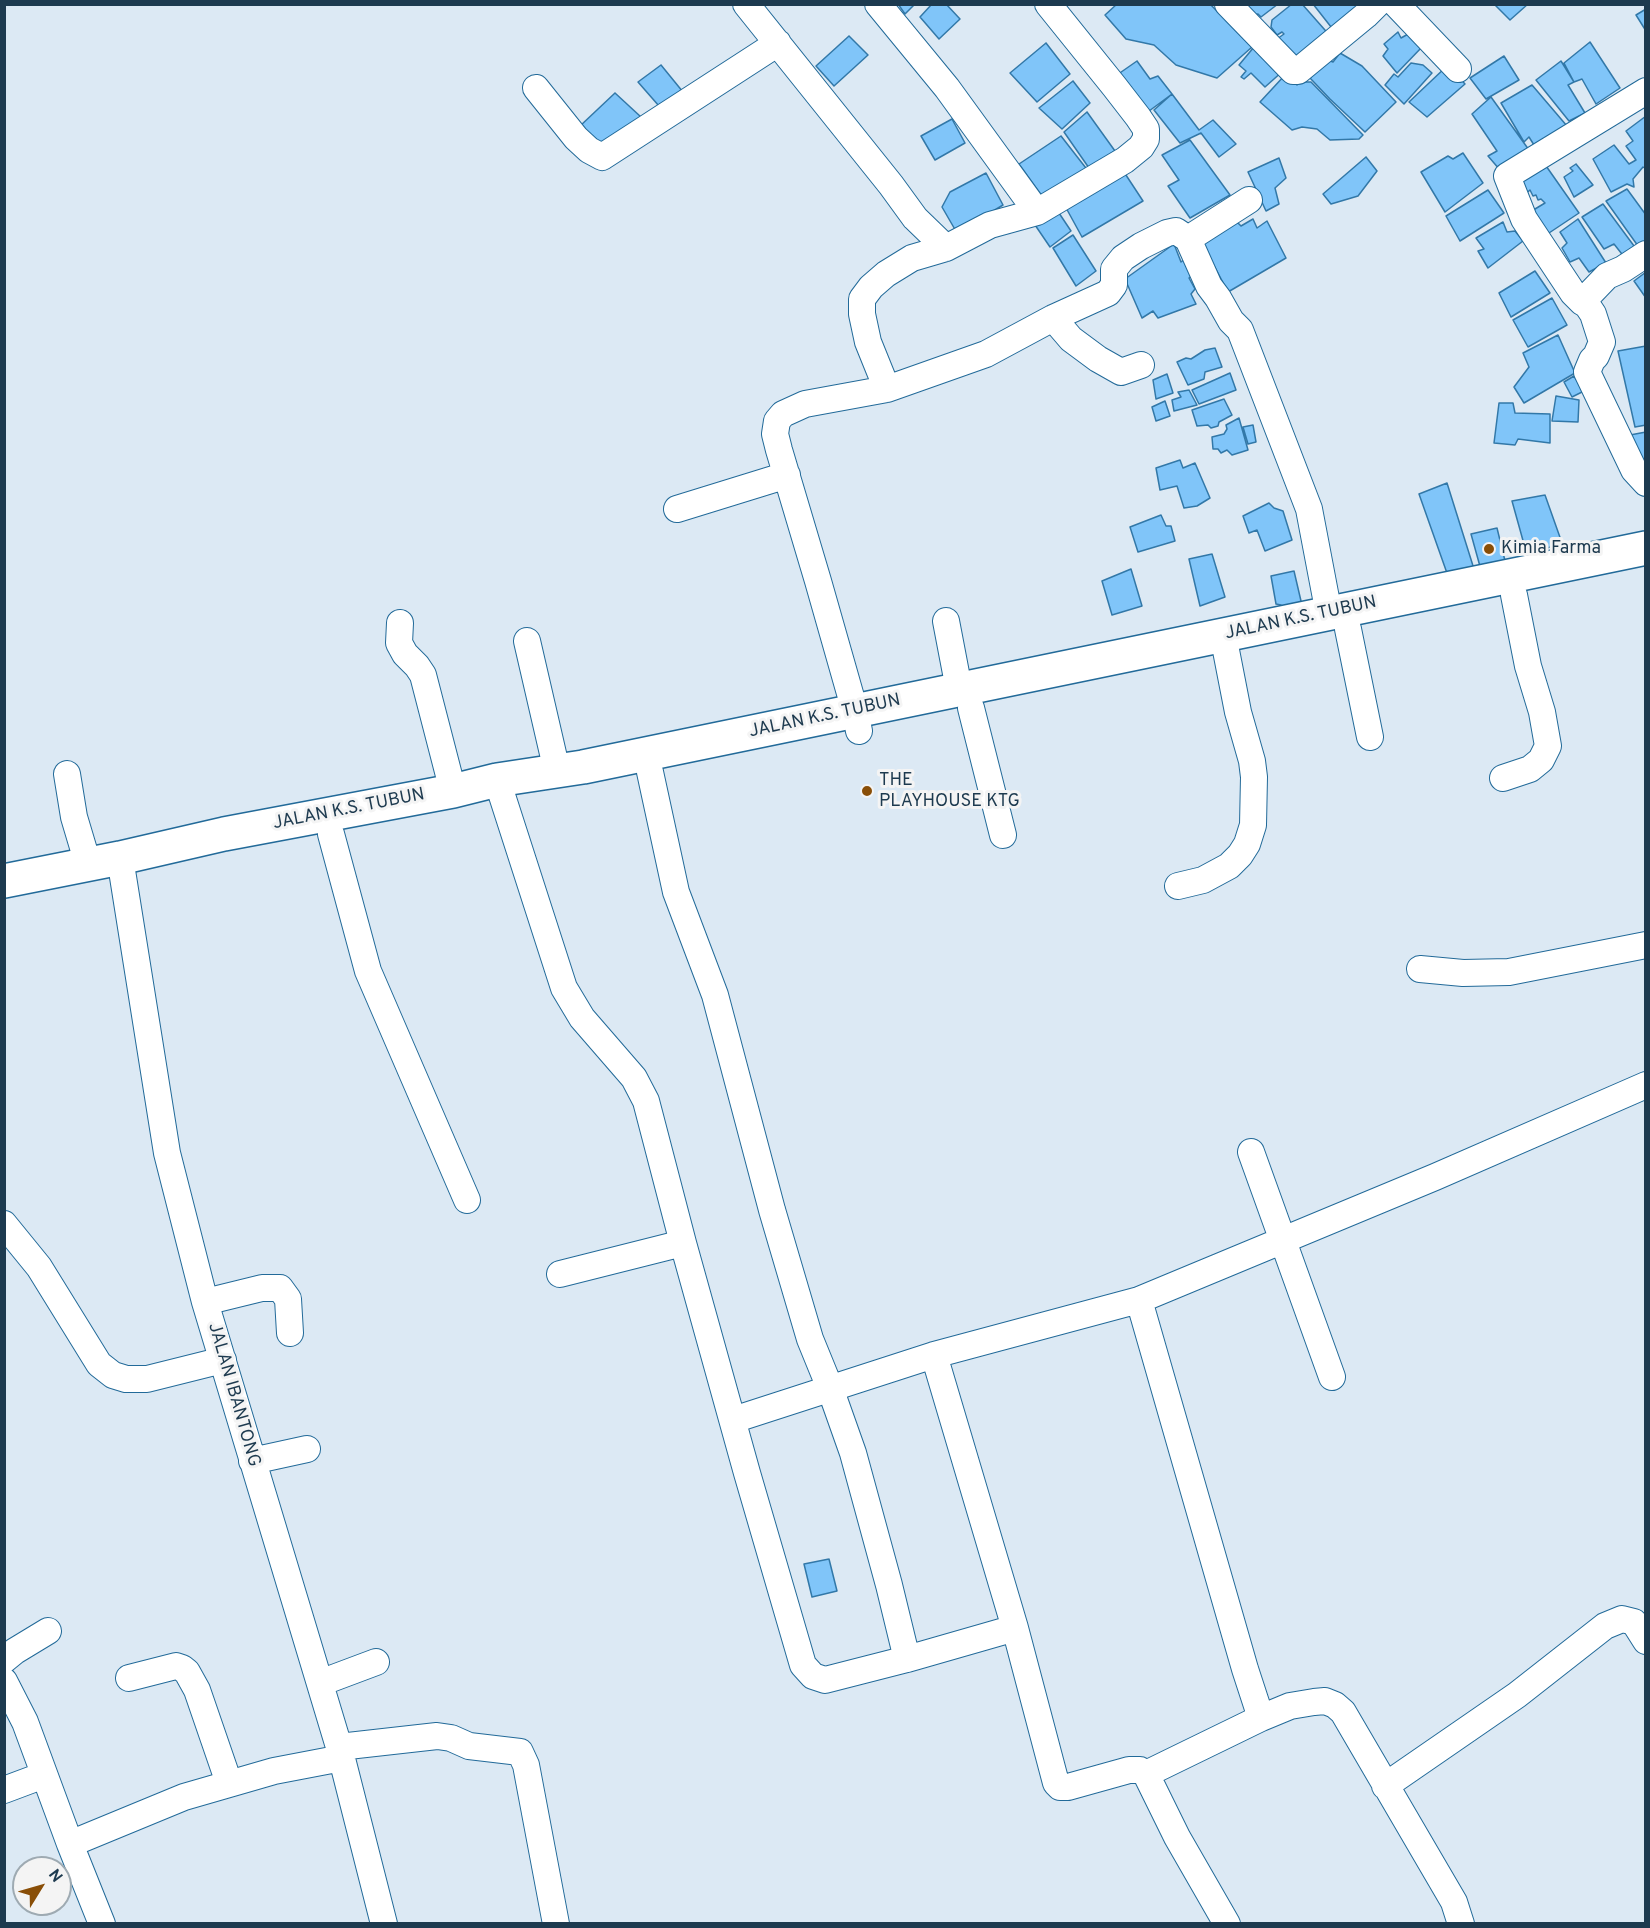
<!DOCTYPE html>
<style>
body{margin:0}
#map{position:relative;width:1650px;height:1928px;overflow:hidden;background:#dce9f4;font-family:Overpass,sans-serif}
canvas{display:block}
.frame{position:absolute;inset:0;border:6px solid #1d3a4f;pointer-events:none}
.north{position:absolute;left:12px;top:1856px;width:60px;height:60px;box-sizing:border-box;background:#f4f4f4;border:2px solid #9eaab2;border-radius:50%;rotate:53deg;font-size:16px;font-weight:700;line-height:24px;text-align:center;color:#1d3a4f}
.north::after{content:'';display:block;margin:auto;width:21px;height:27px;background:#894e07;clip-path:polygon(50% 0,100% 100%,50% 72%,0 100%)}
</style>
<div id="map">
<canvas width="1650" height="1928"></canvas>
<div class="frame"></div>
<div class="north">N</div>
</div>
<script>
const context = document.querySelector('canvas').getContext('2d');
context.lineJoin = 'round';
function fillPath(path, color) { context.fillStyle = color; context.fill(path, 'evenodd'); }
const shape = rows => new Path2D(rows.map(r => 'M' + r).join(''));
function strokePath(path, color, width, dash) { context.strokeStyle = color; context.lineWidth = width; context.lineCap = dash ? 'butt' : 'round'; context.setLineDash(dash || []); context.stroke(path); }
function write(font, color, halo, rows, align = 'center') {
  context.font = font + ' Overpass,sans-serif'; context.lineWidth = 6; context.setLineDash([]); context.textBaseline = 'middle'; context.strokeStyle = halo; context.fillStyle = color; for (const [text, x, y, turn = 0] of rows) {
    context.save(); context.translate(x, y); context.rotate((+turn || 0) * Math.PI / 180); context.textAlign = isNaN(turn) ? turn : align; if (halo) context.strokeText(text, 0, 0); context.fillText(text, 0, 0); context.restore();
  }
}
const building = shape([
 [898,4,915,4,905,14,898,4],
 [932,4,946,4,960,19,939,39,920,17,932,4],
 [1117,4,1210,4,1252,47,1217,78,1176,65,1154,45,1126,39,1105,15,1117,4],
 [1245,4,1278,4,1261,17,1258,14,1253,15,1245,4],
 [1292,4,1302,4,1332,38,1296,65,1277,39,1284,34,1282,32,1277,35,1271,27,1272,20,1292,4],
 [1313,4,1367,4,1335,32,1313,4],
 [1494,4,1528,4,1510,20,1494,4],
 [1646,9,1646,31,1636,15,1646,9],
 [1398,32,1401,38,1410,33,1422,47,1397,73,1383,56,1388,49,1384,44,1398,32],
 [849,36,868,55,834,86,816,66,849,36],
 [1590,42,1620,88,1596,104,1582,79,1574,82,1564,63,1590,42],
 [1046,43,1070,74,1037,102,1010,73,1046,43],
 [1254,47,1283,71,1265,87,1251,73,1244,79,1241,77,1246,71,1239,65,1254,47],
 [1340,53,1362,66,1396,102,1365,132,1330,99,1310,78,1328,60,1333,62,1340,53],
 [1504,56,1519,80,1486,99,1470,78,1504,56],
 [1137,61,1150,79,1158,76,1172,94,1141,117,1114,77,1137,61],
 [1561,61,1574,82,1568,85,1585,113,1569,121,1536,80,1561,61],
 [1411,63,1423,65,1432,73,1404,104,1385,85,1394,74,1398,77,1411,63],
 [661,65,683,92,659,106,638,82,661,65],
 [1448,65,1465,84,1427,117,1409,102,1448,65],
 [1285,75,1297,85,1301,82,1311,82,1363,135,1359,139,1330,140,1317,129,1302,127,1292,130,1260,102,1285,75],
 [1073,81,1090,103,1062,129,1039,108,1073,81],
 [1532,85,1567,126,1534,145,1529,137,1524,142,1501,103,1532,85],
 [615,93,641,117,603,149,580,126,615,93],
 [1172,94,1199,130,1213,120,1236,144,1219,157,1201,133,1180,143,1154,110,1172,94],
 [1491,97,1529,150,1500,170,1488,156,1497,151,1472,114,1491,97],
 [1087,112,1115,151,1089,168,1064,132,1087,112],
 [1646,116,1646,169,1643,167,1633,179,1634,187,1627,184,1611,192,1593,159,1614,145,1629,164,1636,160,1626,146,1633,141,1626,131,1646,116],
 [952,119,965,143,935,160,921,136,952,119],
 [1061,136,1089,172,1042,196,1019,164,1061,136],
 [1190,140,1230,195,1190,218,1168,186,1179,180,1162,155,1190,140],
 [1463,153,1483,183,1445,212,1421,172,1448,156,1453,159,1463,153],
 [1366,157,1377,171,1358,196,1331,204,1323,194,1366,157],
 [1279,158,1286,178,1275,188,1279,204,1266,211,1248,172,1279,158],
 [1544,163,1579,213,1546,235,1530,212,1545,203,1541,199,1538,200,1536,195,1533,196,1530,190,1521,198,1518,178,1544,163],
 [1576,164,1593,185,1574,197,1564,177,1573,171,1570,168,1576,164],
 [1122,169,1143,201,1082,237,1065,206,1122,169],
 [986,173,1003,205,957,233,942,207,950,192,986,173],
 [1627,189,1646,215,1646,240,1638,246,1606,201,1627,189],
 [1488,190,1504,213,1460,241,1446,216,1488,190],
 [1603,204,1637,250,1625,258,1614,244,1604,249,1582,217,1603,204],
 [1055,207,1071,231,1050,247,1033,222,1055,207],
 [1232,217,1241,226,1253,219,1257,228,1267,221,1286,258,1228,292,1201,241,1232,217],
 [1578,219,1606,263,1589,272,1579,258,1570,262,1562,248,1567,243,1560,232,1578,219],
 [1503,222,1507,232,1515,231,1523,241,1488,268,1478,251,1484,249,1476,238,1503,222],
 [1073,235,1096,271,1076,286,1053,248,1073,235],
 [1174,244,1181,262,1189,256,1197,271,1189,278,1195,289,1191,294,1196,304,1158,318,1153,311,1142,318,1125,279,1174,244],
 [1535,271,1550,293,1511,317,1499,293,1535,271],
 [1646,272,1646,298,1634,281,1646,272],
 [1552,298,1567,325,1528,347,1513,320,1552,298],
 [1558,335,1575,373,1524,403,1514,387,1529,367,1523,353,1558,335],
 [1646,346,1646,425,1635,427,1618,351,1646,346],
 [1215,348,1222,367,1205,372,1204,379,1188,385,1177,362,1186,358,1191,359,1205,350,1215,348],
 [1230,373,1236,390,1199,404,1192,390,1230,373],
 [1167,374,1173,393,1156,399,1153,380,1167,374],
 [1574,376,1584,391,1572,397,1564,382,1574,376],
 [1189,390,1197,405,1174,411,1172,400,1181,397,1178,392,1189,390],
 [1556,396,1579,400,1578,422,1552,421,1556,396],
 [1224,399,1232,415,1219,422,1218,426,1211,428,1208,425,1197,426,1192,410,1224,399],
 [1165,401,1170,416,1156,421,1152,407,1165,401],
 [1499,403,1513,403,1515,413,1550,414,1550,443,1518,439,1515,445,1494,443,1499,403],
 [1239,418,1248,450,1232,455,1227,450,1221,453,1218,449,1213,449,1212,437,1224,434,1227,429,1226,425,1239,418],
 [1253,425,1256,442,1248,444,1243,427,1253,425],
 [1646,432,1646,469,1630,435,1646,432],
 [1180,460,1183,468,1195,463,1210,498,1197,506,1184,508,1177,486,1160,490,1156,468,1180,460],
 [1447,483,1474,569,1448,576,1419,494,1447,483],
 [1545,495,1562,543,1527,555,1512,501,1545,495],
 [1269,503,1274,508,1283,511,1292,540,1265,551,1257,530,1249,533,1243,516,1269,503],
 [1161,515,1166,526,1171,526,1175,541,1138,552,1130,527,1161,515],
 [1497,528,1506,565,1481,570,1471,534,1497,528],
 [1212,554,1225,597,1200,606,1189,559,1212,554],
 [1131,569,1142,606,1112,615,1102,581,1131,569],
 [1294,571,1301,601,1284,612,1281,605,1276,604,1271,576,1294,571],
 [829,1559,837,1591,812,1597,804,1564,829,1559]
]);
const minor = shape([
 [746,4,891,185,915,218,946,248,912,258,886,274,871,287,862,299,862,314,868,342,887,389],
 [878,4,947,88,1037,212],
 [1228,4,1293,71,1298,71,1366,15,1377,4],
 [1396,4,1458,69],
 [536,88,576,138,589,150,602,157,778,43],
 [1188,239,1249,200],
 [946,248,990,225,1037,212,1125,160,1141,147,1146,139,1146,129,1138,117,1114,86,1048,4],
 [1646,254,1623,269,1607,276,1582,302,1587,305,1593,314,1602,342,1596,356,1592,360,1587,372,1634,470,1646,483],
 [1582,302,1573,293,1524,219,1507,176,1646,91],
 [1053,318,1071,339,1098,359,1121,372,1141,365],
 [677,509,787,475],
 [946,621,959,689],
 [400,623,399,643,405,654,417,666,423,675,453,791],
 [1348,629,1370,737],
 [527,641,557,771],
 [971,708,1003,835],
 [859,731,855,711,818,581,779,450,775,434,777,421,783,414,805,404,887,389,986,354,1053,318,1108,293,1114,285,1114,269,1123,258,1141,246,1167,233,1176,231,1188,239,1209,286,1218,298,1231,321,1240,330,1309,509,1329,614],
 [650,772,676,892,715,995,772,1210,810,1339,830,1388,853,1453,889,1585,907,1659],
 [67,774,74,817,88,864],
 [1503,778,1530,769,1541,760,1548,746,1542,712,1528,666,1514,595],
 [497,780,564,988,582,1018,634,1078,646,1101,683,1243,747,1473,803,1665,813,1676,825,1680,907,1659,1015,1628],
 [331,834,368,971,467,1200],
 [120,858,167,1153,205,1302,339,1747,384,1924],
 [1178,886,1203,880,1229,866,1240,855,1247,844,1253,825,1254,777,1252,761,1238,712,1223,635],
 [1420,969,1463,973,1509,972,1646,945],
 [1251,1152,1332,1377],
 [4,1224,39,1267,99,1364,113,1375,126,1379,147,1379,223,1360],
 [560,1274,683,1243],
 [1139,1300,1245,1669,1261,1718,1290,1706,1314,1702,1325,1701,1335,1705,1343,1712,1454,1902,1461,1924],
 [205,1302,262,1288,280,1288,288,1299,290,1333],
 [934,1355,1015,1628,1056,1783,1060,1787,1068,1787,1129,1770,1140,1770,1146,1774,1177,1837,1227,1924],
 [733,1420,934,1355,1139,1300,1435,1177,1646,1085],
 [252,1461,307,1449],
 [4,1660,15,1651,48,1631],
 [129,1678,176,1666,182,1668,187,1672,197,1690,229,1783],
 [4,1681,25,1722,70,1844],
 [320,1683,376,1662],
 [339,1747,437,1736,451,1738,469,1746,520,1752,526,1765,556,1924],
 [1146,1774,1261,1718],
 [1385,1786,1517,1695,1605,1626,1622,1619,1634,1622,1646,1641],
 [4,1790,44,1775],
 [102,1924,70,1844,184,1797,274,1771,342,1758]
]);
const highway = shape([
 [4,881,120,858,224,834,453,791,497,780,583,767,855,711,1646,548]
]);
const markers = [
 [1489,549,6,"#894e07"],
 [867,791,6,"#894e07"]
];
const poiNames = [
 ["Kimia Farma",1501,549],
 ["THE",879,781],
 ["PLAYHOUSE KTG",879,802]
];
const streetNames = [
 ["JALAN K.S. TUBUN",1301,619,-12],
 ["JALAN K.S. TUBUN",825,717,-12],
 ["JALAN K.S. TUBUN",349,810,-11],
 ["JALAN IBANTONG",233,1395,74]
];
fillPath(building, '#80c5f9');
strokePath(building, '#3278a8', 1.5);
strokePath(minor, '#226a99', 28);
strokePath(highway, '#226a99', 36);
strokePath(minor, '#fff', 26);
strokePath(highway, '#fff', 33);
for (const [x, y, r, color] of markers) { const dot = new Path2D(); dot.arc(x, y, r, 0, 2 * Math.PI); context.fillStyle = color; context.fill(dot); strokePath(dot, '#f4f4f4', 2); }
write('18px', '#1d3a4f', '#f4f4f4', poiNames, 'left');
write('18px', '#1d3a4f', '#f4f4f4', streetNames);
</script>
